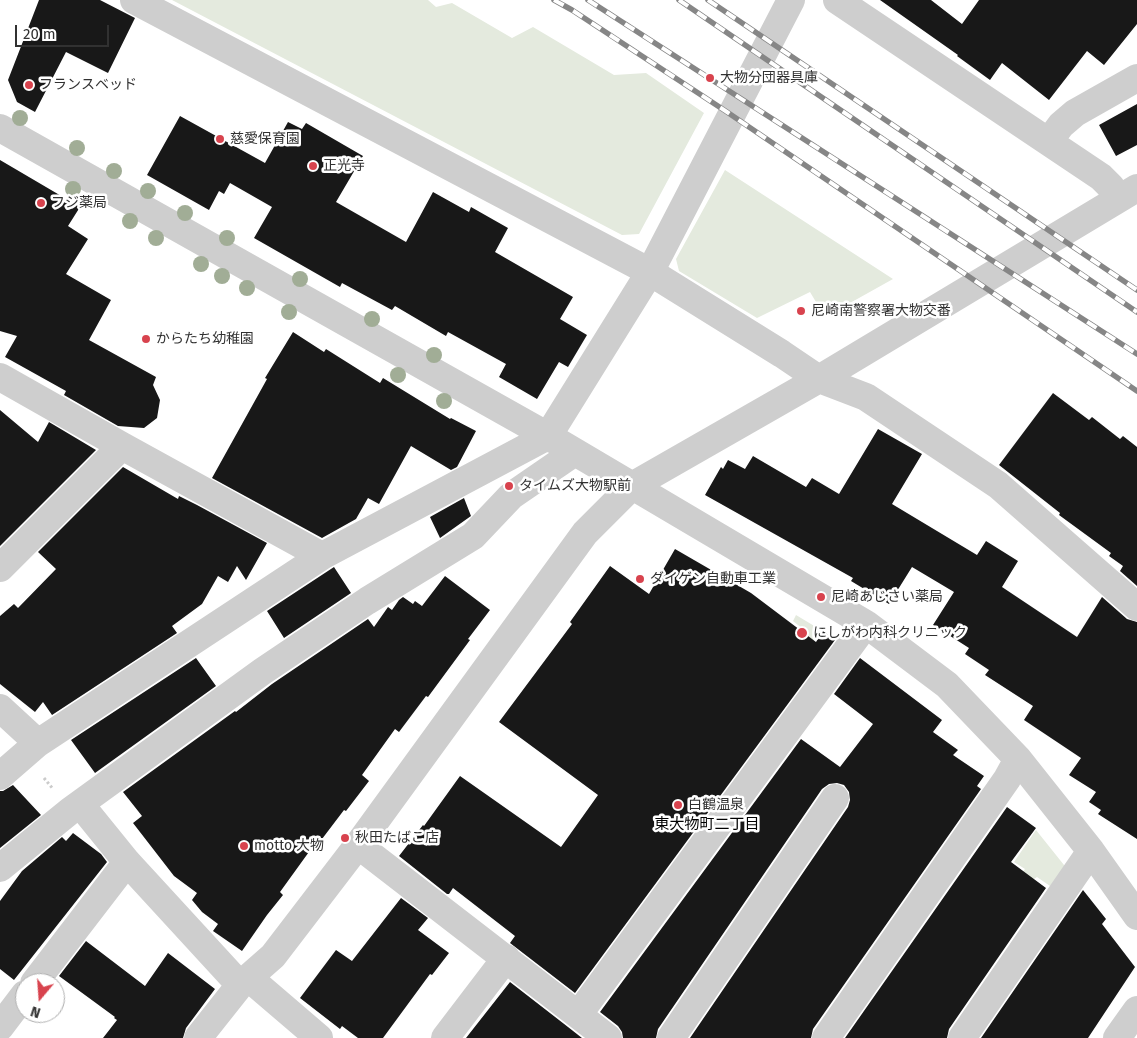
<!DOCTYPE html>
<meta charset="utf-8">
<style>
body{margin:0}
#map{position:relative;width:1137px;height:1038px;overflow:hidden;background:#fff;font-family:"Fira Sans",sans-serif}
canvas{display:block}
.north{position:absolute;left:15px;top:973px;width:50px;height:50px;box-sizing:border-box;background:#fff;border:1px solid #adadad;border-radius:50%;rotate:198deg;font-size:14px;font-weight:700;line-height:20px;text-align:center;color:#313131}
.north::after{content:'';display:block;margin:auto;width:18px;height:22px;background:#d8434e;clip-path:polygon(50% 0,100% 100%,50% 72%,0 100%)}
.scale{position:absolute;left:15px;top:25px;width:94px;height:22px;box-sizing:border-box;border:2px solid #313131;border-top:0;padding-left:6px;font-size:15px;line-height:18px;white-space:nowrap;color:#313131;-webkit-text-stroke:4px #fff;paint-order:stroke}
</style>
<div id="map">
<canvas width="1137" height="1038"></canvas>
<div class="north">N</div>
<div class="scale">20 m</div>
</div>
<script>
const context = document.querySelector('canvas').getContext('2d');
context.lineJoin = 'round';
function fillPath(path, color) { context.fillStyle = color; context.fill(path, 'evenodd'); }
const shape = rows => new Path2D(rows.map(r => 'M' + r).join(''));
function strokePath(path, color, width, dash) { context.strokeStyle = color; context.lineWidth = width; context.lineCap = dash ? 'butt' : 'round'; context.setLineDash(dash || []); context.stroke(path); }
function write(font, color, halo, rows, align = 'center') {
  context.font = font + ' "Fira Sans","Noto Sans JP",sans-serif'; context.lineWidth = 5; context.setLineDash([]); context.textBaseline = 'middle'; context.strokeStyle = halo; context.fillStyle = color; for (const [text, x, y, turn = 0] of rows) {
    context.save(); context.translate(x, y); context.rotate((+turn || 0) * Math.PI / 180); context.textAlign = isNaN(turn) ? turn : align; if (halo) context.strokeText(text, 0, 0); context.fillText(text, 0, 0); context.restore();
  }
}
const green = shape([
 [172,0,428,0,436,7,452,3,512,38,533,27,614,75,646,73,704,113,639,234,622,235],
 [725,170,893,279,825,317,810,292,757,318,679,271,676,259],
 [796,615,821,630,804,655,783,654,803,629,793,621],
 [1036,830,1068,870,1050,886,1037,877,1031,881,1021,874,1025,869,1014,862]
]);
const building = shape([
 [39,0,100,0,135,18,108,73,66,52,35,112,17,102,8,80],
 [880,0,931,0,962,24,979,0,1137,0,1137,24,1104,65,1087,51,1049,100,1002,63,990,80,957,56,958,55],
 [1137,104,1137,145,1116,156,1099,125],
 [180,116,265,163,288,122,302,129,306,123,363,156,336,202,406,242,433,192,469,212,471,207,508,228,495,252,573,297,560,319,587,335,568,367,559,362,537,399,499,377,506,364,448,332,446,336,395,306,392,310,342,283,340,287,254,238,272,207,230,183,224,194,219,191,209,210,147,175],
 [0,160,80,207,68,226,88,239,66,274,111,300,89,340,156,377,153,385,160,400,157,418,144,428,118,426,64,395,66,391,5,357,17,336,0,331],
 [293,332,324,352,326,349,380,383,383,378,450,419,451,418,476,431,457,467,451,470,411,446,379,504,368,498,356,519,322,538,212,478,267,379,265,378],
 [1053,393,1089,420,1092,417,1120,439,1123,436,1137,447,1137,586,1120,571,1123,566,1109,556,1111,553,1059,515,1060,513,999,465],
 [0,410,38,442,49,422,96,450,0,546],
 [878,429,922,454,892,504,977,555,986,541,1018,561,1002,587,1077,637,1102,597,1127,619,1137,622,1137,839,1098,814,1101,810,1089,802,1096,792,1069,775,1081,758,1024,720,1033,706,985,675,989,670,965,654,969,648,933,625,954,592,912,567,889,604,851,581,853,578,705,495,721,467,723,469,728,460,745,469,753,456,806,487,812,478,839,494],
 [123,467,178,499,179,496,197,505,267,543,246,580,237,566,228,582,218,576,202,604,172,626,177,633,52,715,43,702,35,712,0,684,0,616,14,604,18,608,56,569,38,552],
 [464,498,471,516,440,538,430,517],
 [675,549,751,593,816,642,823,631,835,640,575,993,510,943,515,936,453,888,449,894,447,894,399,856,423,825,424,826,460,776,561,847,598,795,499,722,572,624,570,622,610,566,649,594],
 [334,567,351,593,284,638,267,611],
 [445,576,490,610,468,639,470,640,428,697,426,696,399,732,395,729,362,775,369,781,346,811,344,810,322,839,319,838,280,892,283,895,267,915,242,951,213,931,218,924,202,912,192,900,197,893,174,876,133,823,142,816,123,792,235,711,236,712,272,684,368,619,374,627,388,607,392,610,399,600,403,597,413,604,415,601,422,606],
 [196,658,216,686,95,773,71,740],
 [860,658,942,720,933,732,958,750,953,755,984,776,977,786,981,789,813,1029,811,1038,690,1038,848,807,850,800,849,792,844,785,837,783,829,784,822,789,658,1029,656,1038,623,1038,622,1032,618,1026,600,1012,801,739,840,767,873,724,834,694],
 [13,785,41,815,0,848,0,791,3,791],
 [1007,807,1036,828,1011,862,1046,888,949,1029,947,1038,845,1038],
 [73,833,101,854,107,862,14,980,0,969,0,901,22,871,62,837,66,841],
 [1083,890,1106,919,1102,924,1135,967,1088,1038,981,1038],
 [401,898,428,918,418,930,449,953,432,975,430,974,383,1038,358,1038,342,1026,340,1029,300,998,336,950,352,961],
 [86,941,145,986,168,953,215,989,186,1028,183,1038,103,1038,117,1020,114,1018,115,1017,59,976],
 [510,982,568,1027,582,1038,466,1038]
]);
const path = shape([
 [44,778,53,789]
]);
const minor = shape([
 [134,0,650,272,782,354,819,379,866,397,998,485,1137,607],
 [837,0,1101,177,1111,187,1116,200],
 [0,128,548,436,866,624,947,685,1018,759,1091,851,1137,916],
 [1049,141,1061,125,1075,113,1137,78],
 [0,377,122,446,322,556],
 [0,568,122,446],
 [0,708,38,743],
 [0,776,38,743,322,556,548,436,650,272,791,0],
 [80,804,127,862,240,985],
 [358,845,608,1038],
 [0,868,70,811,263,671,367,601,473,536,511,496,575,452],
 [249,978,319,1038],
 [34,983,127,862],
 [578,1015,866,624],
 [0,1027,25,994],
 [198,1038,240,985,273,956,358,845,585,533,632,486,819,379,1137,188],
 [445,1038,506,958],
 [671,1038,835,798],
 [826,1038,1007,779,1018,759],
 [962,1038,1091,851],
 [1117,1038,1137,1010]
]);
const rail = shape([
 [554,0,572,10,727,112,1137,391],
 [588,0,1137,354],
 [679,0,1137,312],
 [708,0,1137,290]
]);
const trees = [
 [20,118],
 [77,148],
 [114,171],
 [73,189],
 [148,191],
 [185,213],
 [130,221],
 [156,238],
 [227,238],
 [201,264],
 [222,276],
 [300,279],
 [247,288],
 [289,312],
 [372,319],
 [434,355],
 [398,375],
 [444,401]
];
const markers = [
 [710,78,5,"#d8434e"],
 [29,85,5,"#d8434e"],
 [220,139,5,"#d8434e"],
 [313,166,5,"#d8434e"],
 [41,203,5,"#d8434e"],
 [801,311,5,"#d8434e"],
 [146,339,5,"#d8434e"],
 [509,486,5,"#d8434e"],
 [640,579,5,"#d8434e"],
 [821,597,5,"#d8434e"],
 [802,633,6,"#d8434e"],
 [678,805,5,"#d8434e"],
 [345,838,5,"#d8434e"],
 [244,846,5,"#d8434e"]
];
const poiNames = [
 ["大物分団器具庫",720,78],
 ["フランスベッド",39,85],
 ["慈愛保育園",230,139],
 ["正光寺",323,166],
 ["フジ薬局",51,203],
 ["尼崎南警察署大物交番",811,311],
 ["からたち幼稚園",156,339],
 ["タイムズ大物駅前",519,486],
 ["ダイゲン自動車工業",650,579],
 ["尼崎あじさい薬局",831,597],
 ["にしがわ内科クリニック",813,633],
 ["白鶴温泉",688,805],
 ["秋田たばこ店",355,838],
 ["motto 大物",254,846]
];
const neighbourhoodNames = [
 ["東大物町二丁目",707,825]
];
fillPath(green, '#e4eade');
fillPath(building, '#181818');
strokePath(path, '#cbcbcb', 3, [2.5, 2.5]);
strokePath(minor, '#cecece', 28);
strokePath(rail, '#868686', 5.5);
strokePath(rail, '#fff', 4, [11]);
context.fillStyle = '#a1ad96';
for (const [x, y] of trees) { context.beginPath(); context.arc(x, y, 8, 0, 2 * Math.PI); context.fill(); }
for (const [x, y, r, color] of markers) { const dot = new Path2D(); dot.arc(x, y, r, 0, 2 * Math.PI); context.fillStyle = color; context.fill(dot); strokePath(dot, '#fff', 2); }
write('14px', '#313131', '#fff', poiNames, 'left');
write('15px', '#000', '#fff', neighbourhoodNames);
</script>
